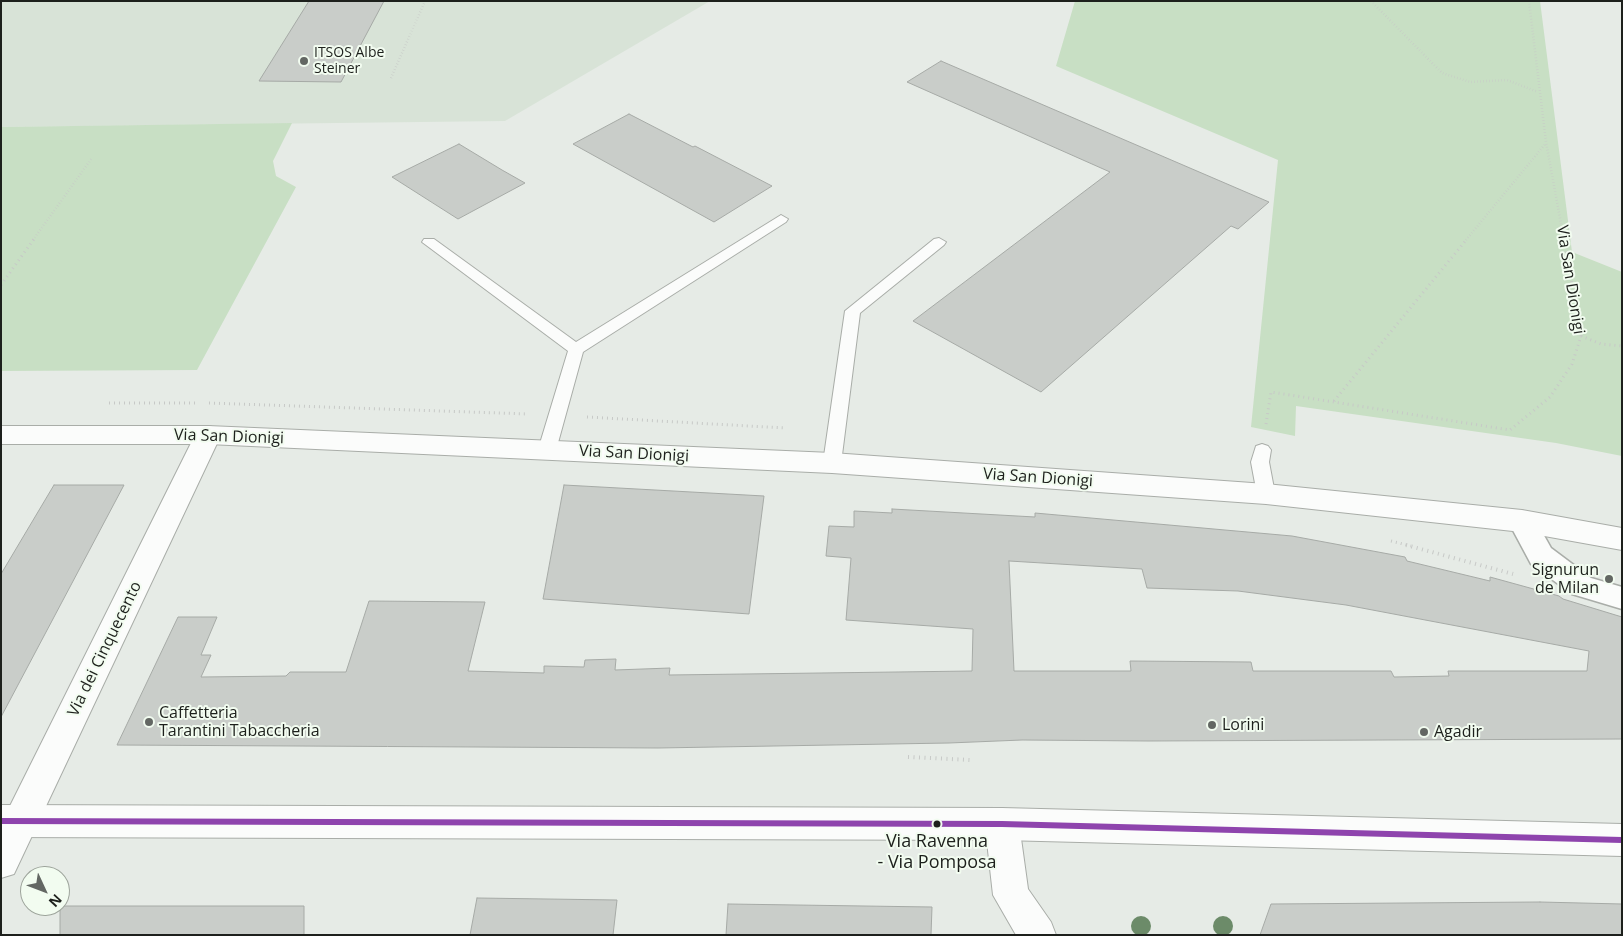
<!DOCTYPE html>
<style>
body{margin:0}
#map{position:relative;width:1623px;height:936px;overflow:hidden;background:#e6ebe6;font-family:"Open Sans",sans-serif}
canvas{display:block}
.frame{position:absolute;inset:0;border:2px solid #1d201c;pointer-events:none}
.north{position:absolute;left:20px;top:866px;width:50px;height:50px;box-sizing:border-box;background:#f2fcf0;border:1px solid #9da49b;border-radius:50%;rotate:133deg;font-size:14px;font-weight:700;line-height:20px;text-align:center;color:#1d201c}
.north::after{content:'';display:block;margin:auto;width:18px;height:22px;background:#636763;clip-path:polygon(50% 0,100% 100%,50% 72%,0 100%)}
</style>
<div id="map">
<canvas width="1623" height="936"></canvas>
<div class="frame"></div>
<div class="north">N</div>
</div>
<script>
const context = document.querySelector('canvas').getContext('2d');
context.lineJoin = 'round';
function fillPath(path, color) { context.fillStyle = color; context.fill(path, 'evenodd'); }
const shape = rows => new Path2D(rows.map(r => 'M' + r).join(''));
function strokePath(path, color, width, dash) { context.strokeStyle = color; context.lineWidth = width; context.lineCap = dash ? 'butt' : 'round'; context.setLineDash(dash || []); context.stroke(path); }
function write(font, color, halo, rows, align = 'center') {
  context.font = font + ' "Open Sans",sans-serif'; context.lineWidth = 4; context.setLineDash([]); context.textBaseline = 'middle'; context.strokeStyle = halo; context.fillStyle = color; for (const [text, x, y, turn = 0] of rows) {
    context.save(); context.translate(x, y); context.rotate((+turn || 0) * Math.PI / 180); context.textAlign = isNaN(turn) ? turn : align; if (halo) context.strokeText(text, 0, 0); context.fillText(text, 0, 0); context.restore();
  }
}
const built = shape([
 [1,1,710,1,505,121,1,127]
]);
const green = shape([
 [1075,1,1540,1,1572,252,1622,272,1622,456,1556,443,1296,406,1295,436,1251,427,1278,160,1056,66],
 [292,123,273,161,276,176,296,187,197,370,1,371,1,127]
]);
const building = shape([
 [309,1,384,1,341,82,259,81,309,1],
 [941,61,1269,202,1238,229,1231,226,1041,392,913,321,1110,172,907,82,941,61],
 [629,114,693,147,695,146,772,186,714,222,573,144,629,114],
 [459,144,502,170,525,183,458,219,392,177,459,144],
 [54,485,124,485,1,717,1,574,54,485],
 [564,485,764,496,749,614,543,599,564,485],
 [892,509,1035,517,1035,513,1292,536,1405,557,1407,561,1490,581,1490,577,1559,596,1563,599,1622,617,1622,739,1148,741,1022,740,949,743,658,748,117,745,178,617,217,617,201,655,211,655,201,677,286,676,290,672,346,672,369,601,485,602,468,671,544,673,544,666,584,667,585,660,616,659,615,670,670,668,669,675,972,671,973,629,846,620,851,558,826,556,829,526,854,527,854,511,892,513,892,509],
 [1009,561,1142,569,1147,588,1238,591,1346,605,1589,651,1587,671,1448,671,1449,676,1394,677,1391,671,1253,671,1251,662,1130,661,1131,671,1014,671,1009,561],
 [477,898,617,900,613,935,470,935,477,898],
 [1540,902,1622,904,1622,935,1260,935,1271,904,1540,902],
 [728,904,932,907,931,935,726,935,728,904],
 [60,906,304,906,304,935,60,935,60,906]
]);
const pathFar2 = shape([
 [1371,1,1442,73,1470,82,1507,80,1538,92],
 [1529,1,1546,142,1564,240],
 [391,78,425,1],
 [33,240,92,158],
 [1466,240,1546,143]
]);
const pathFar1 = shape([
 [1,285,34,239],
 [1581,336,1601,344,1622,346],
 [1334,401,1467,239],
 [109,403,198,403],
 [209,403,528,414],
 [587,417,785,428],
 [1266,424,1271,392,1510,430,1550,397,1572,364,1581,336,1564,239],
 [1391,541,1411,546]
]);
const path = shape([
 [1406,545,1513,574],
 [908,757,971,760]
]);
const service = shape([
 [781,215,788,219,786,222,583,352,556,450,553,454,547,456,541,454,538,450,568,351,422,242,424,239,434,239,576,342,781,215],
 [939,238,946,242,944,245,860,313,841,463,838,467,832,469,826,467,823,463,845,311,934,239,939,238],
 [1262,444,1268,446,1271,450,1269,462,1275,494,1272,499,1266,501,1260,499,1257,494,1251,462,1256,446,1262,444]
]);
const pedestrian = shape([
 [1522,511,1532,514,1551,548,1591,578,1622,587,1622,609,1572,594,1531,564,1508,521,1512,514,1522,511]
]);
const minor = shape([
 [208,426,217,428,221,435,14,874,1,878,1,824,195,435,199,428,208,426],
 [1002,808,1014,813,1019,824,1028,889,1051,922,1056,935,1016,935,993,895,985,824,990,813,1002,808]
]);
const tertiary = shape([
 [1,805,1002,808,1622,824,1622,856,1002,840,1,837,1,805]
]);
const secondary = shape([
 [1,426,208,426,832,453,1266,484,1522,510,1622,528,1622,550,1522,532,1266,504,832,473,208,444,1,444,1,426]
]);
const bus1 = shape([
 [1,821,1002,824,1622,840]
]);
const trees = [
 [1141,926],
 [1223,926]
];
const markers = [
 [304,61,5,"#636763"],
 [1609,579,5,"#636763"],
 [149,722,5,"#636763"],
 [1212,725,5,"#636763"],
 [1424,732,5,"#636763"],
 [937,824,4.5,"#1d201c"]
];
const farPoinames = [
 ["ITSOS Albe",314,53],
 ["Steiner",314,69]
];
const streetNames = [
 ["Via San Dionigi",1570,280,81],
 ["Via San Dionigi",229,437,2],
 ["Via San Dionigi",634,454,3],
 ["Via San Dionigi",1038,478,4],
 ["Via dei Cinquecento",105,649,-64]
];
const poiNames = [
 ["Signurun",1599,570,"right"],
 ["de Milan",1599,588,"right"],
 ["Caffetteria",159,713],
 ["Tarantini Tabaccheria",159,731],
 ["Lorini",1222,725],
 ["Agadir",1434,732]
];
const nearBusnames = [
 ["Via Ravenna",937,842],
 ["- Via Pomposa",937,863]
];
fillPath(built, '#d8e3d7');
fillPath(green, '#c8dfc4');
fillPath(building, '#c9cdc9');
strokePath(building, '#a6aaa6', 1);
strokePath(service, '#a9ada8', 2);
strokePath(pedestrian, '#a9ada8', 3);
strokePath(minor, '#a9ada8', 2);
strokePath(tertiary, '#a9ada8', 2);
strokePath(secondary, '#a9ada8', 2);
strokePath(pathFar2, '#c7c9c7', 2.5, [0.5, 2.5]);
strokePath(pathFar1, '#c7c9c7', 3, [1, 4]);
strokePath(path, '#c7c9c7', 4, [1, 4.5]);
fillPath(service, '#fbfcfb');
fillPath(pedestrian, '#fbfcfb');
fillPath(minor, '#fbfcfb');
fillPath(tertiary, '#fbfcfb');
fillPath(secondary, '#fbfcfb');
strokePath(bus1, '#8e44ad', 6);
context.fillStyle = '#6c8b69';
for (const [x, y] of trees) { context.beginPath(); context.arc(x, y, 10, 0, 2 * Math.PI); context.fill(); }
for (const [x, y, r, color] of markers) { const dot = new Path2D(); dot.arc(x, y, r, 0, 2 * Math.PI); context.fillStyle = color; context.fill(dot); strokePath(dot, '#f2fcf0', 2); }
write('14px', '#1d201c', '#f2fcf0', farPoinames, 'left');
write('16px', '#1d201c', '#f2fcf0', streetNames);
write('16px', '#1d201c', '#f2fcf0', poiNames, 'left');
write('18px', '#1d201c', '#f2fcf0', nearBusnames);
</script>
